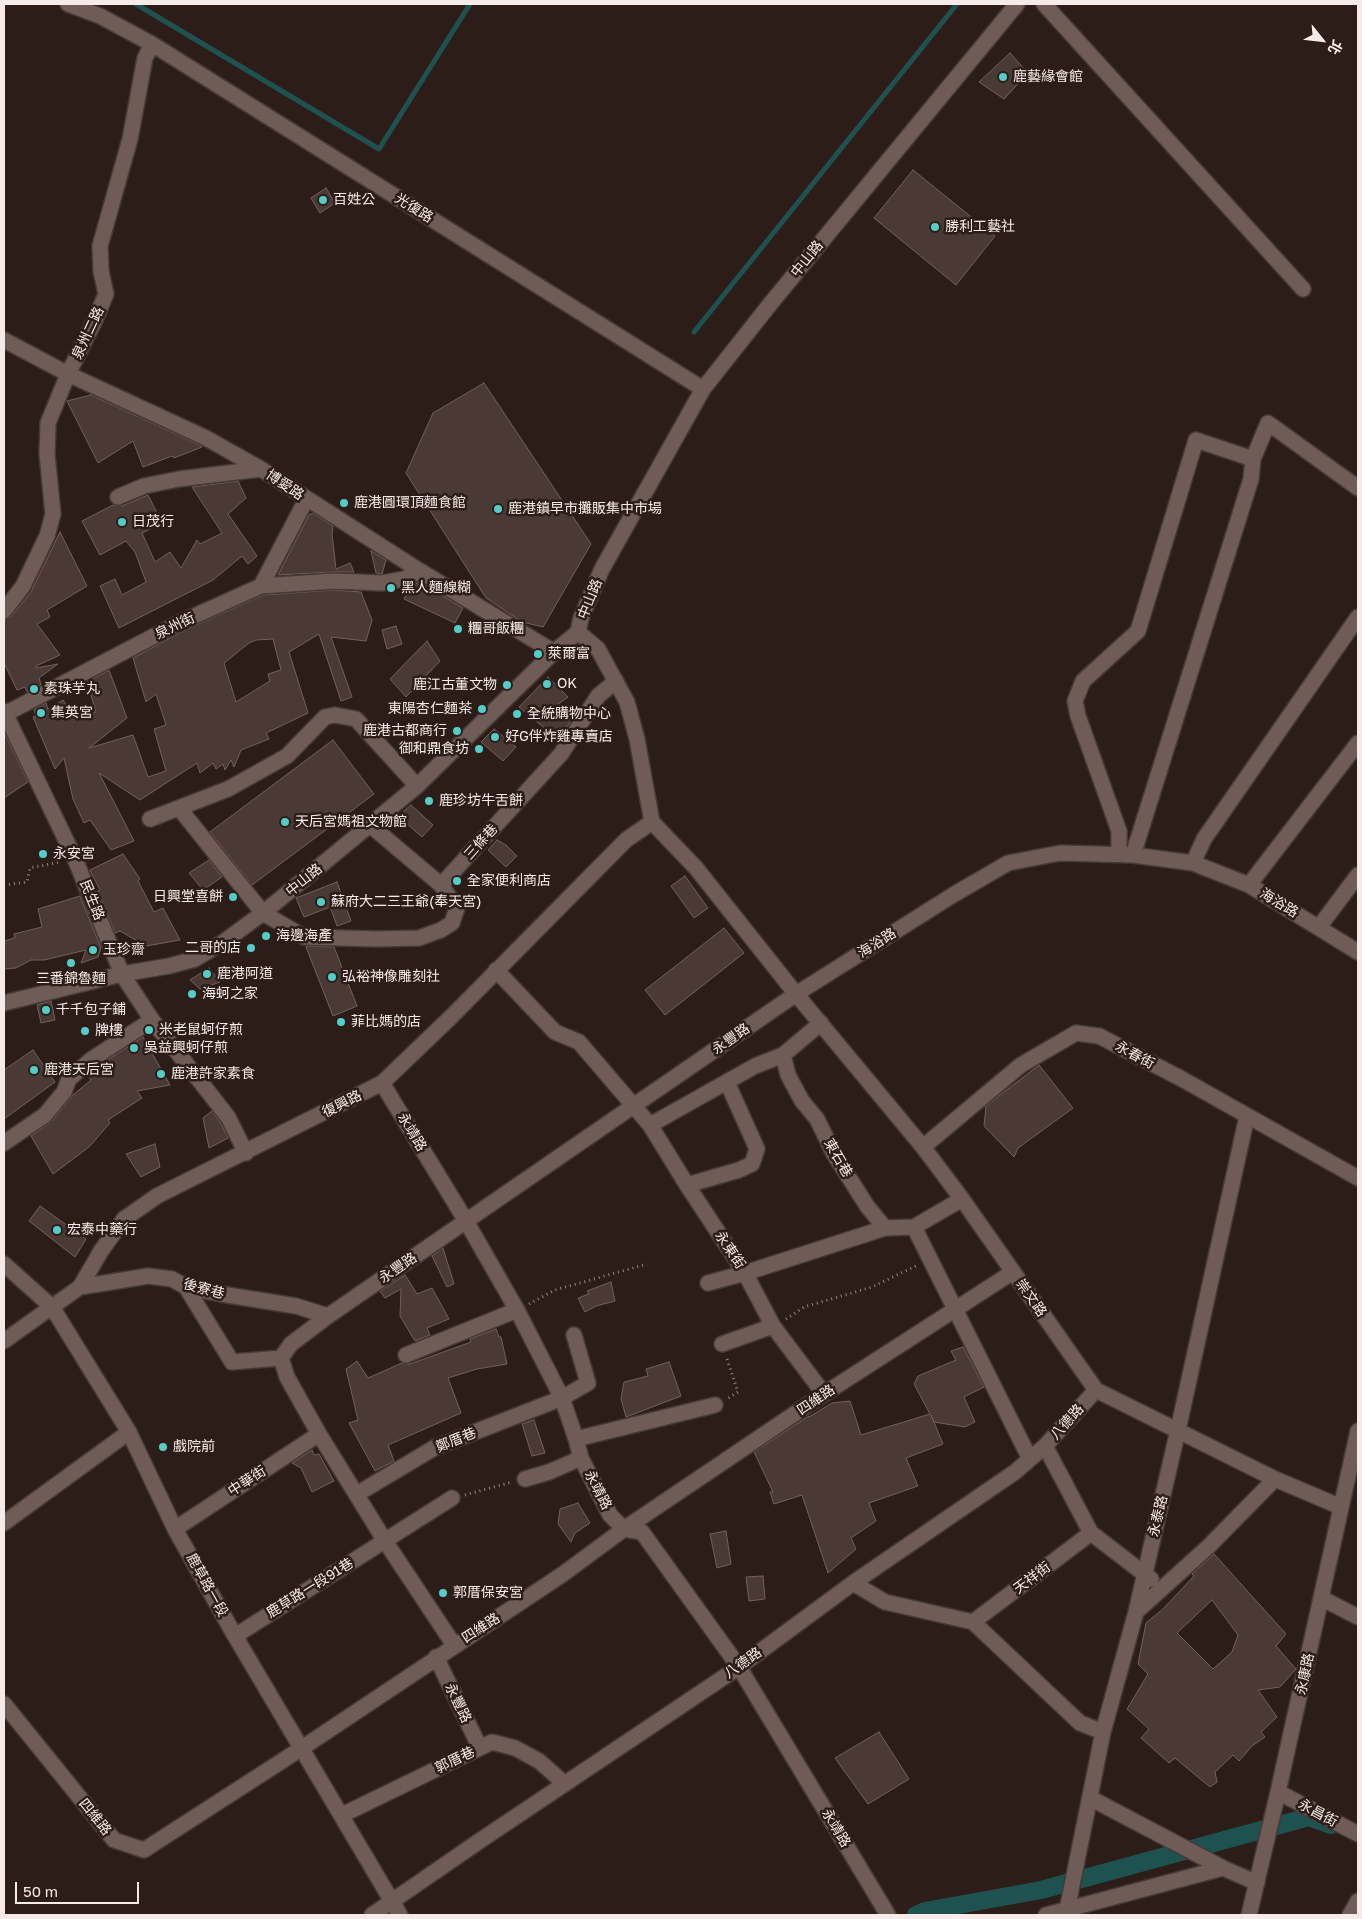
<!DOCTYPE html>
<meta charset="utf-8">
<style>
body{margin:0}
#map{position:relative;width:1362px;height:1919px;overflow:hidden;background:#2d1d19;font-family:"Golos Text","Noto Sans TC",sans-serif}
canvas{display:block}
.frame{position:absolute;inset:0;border:5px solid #f6ebe8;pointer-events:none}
.north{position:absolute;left:1297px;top:15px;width:50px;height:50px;-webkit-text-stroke:4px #2d1d19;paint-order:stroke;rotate:119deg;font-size:14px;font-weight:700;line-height:20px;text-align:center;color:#f6ebe8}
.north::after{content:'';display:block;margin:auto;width:18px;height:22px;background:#f6ebe8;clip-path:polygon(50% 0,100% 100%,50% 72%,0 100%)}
.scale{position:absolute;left:15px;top:1882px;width:124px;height:22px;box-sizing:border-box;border:2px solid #f6ebe8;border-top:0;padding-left:6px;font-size:15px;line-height:18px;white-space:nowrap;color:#f6ebe8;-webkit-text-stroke:4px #2d1d19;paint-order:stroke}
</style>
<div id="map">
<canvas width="1362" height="1919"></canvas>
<div class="frame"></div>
<div class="north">北</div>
<div class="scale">50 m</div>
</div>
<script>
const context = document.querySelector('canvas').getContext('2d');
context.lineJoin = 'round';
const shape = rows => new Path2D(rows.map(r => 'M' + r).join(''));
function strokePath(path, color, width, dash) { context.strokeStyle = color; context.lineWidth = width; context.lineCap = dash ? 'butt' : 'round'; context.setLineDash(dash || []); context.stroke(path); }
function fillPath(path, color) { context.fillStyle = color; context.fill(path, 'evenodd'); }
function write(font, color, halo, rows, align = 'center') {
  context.font = font + ' "Golos Text","Noto Sans TC",sans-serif'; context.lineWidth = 5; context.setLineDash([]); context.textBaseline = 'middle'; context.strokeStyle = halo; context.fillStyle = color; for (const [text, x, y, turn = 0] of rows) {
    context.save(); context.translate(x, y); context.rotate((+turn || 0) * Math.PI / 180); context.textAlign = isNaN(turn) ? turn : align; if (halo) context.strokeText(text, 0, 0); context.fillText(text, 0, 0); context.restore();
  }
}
const stream = shape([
 [136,4,379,149,470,4],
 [694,332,957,4]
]);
const canal = shape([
 [916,1915,925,1911,1041,1890,1309,1817,1331,1825]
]);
const building = shape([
 [1010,53,1028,73,1004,99,979,82,1010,53],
 [913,170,995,236,956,285,874,218,913,170],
 [326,188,335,203,320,213,311,198,326,188],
 [484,383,591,544,543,627,522,622,486,598,406,473,433,413,484,383],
 [91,395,202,446,202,447,174,458,172,456,143,467,133,441,98,463,67,401,91,395],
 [238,481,246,498,228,514,257,556,248,564,242,556,213,580,119,628,100,586,115,579,122,595,146,582,135,552,126,541,100,555,82,521,113,505,122,506,148,495,162,523,142,533,155,562,170,552,181,568,197,540,200,544,222,533,192,487,238,481],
 [313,513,333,526,332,534,336,569,350,563,354,572,333,572,278,575,309,515,313,513],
 [60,532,87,586,47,610,50,617,37,624,60,655,36,666,36,668,58,664,39,678,41,685,27,692,25,687,17,690,4,663,4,620,11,617,31,592,60,532],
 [371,551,386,560,382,574,376,573,371,551],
 [420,582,433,590,436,595,438,593,463,608,455,623,404,599,411,586,420,582],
 [334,590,361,592,372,620,366,641,331,637,352,697,341,701,319,634,289,652,308,713,266,733,269,739,241,750,234,767,231,760,225,770,223,764,216,769,213,763,200,773,197,763,140,800,99,773,134,841,111,850,90,820,84,823,73,799,64,758,55,769,33,717,36,716,34,710,46,703,48,709,63,700,72,714,96,712,87,682,109,670,127,718,89,748,133,735,148,777,166,771,154,729,166,725,156,694,146,702,133,658,185,630,263,595,334,590],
 [273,639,281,670,268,674,270,681,236,702,224,663,249,643,256,640,273,639],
 [396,626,402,644,387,649,382,630,396,626],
 [427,641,440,661,406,697,390,679,427,641],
 [548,677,568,697,557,705,570,722,559,740,519,707,548,677],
 [494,729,516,747,503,761,481,742,494,729],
 [4,732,28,782,4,798,4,732],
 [333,740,374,794,252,885,210,832,333,740],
 [411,805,433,825,422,837,398,816,411,805],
 [497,840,506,845,517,856,506,867,488,850,497,840],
 [123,854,140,879,138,881,154,912,163,908,180,940,146,946,120,931,115,933,98,891,100,890,90,870,123,854],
 [209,860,222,877,203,890,189,873,209,860],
 [685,876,708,908,694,918,671,886,685,876],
 [337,882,351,921,337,926,330,907,304,917,296,898,337,882],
 [80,896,101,948,98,957,81,963,86,950,44,960,31,960,16,968,4,969,4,941,15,938,14,934,42,927,38,909,80,896],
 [724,928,744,953,665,1015,645,990,724,928],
 [308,946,334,947,357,1006,333,1016,306,947,308,946],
 [209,968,220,982,200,989,190,980,209,968],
 [51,1001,55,1020,41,1023,37,1005,51,1001],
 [143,1037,170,1085,137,1091,142,1098,108,1120,110,1123,89,1147,53,1174,31,1136,52,1121,73,1095,91,1080,88,1075,98,1066,143,1037],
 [33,1050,55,1082,4,1119,4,1070,33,1050],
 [1039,1065,1073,1108,1018,1148,1014,1157,984,1126,986,1106,1039,1065],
 [212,1111,220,1122,228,1138,209,1148,203,1118,212,1111],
 [155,1144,160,1167,141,1177,126,1154,155,1144],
 [40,1206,86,1239,75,1257,29,1221,40,1206],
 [443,1248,454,1284,447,1287,432,1256,443,1248],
 [405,1275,417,1294,432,1288,449,1319,427,1328,430,1335,415,1341,400,1316,401,1289,385,1298,380,1291,405,1275],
 [611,1282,615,1301,596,1306,585,1312,578,1298,589,1294,587,1291,611,1282],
 [496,1329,499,1337,501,1337,507,1364,477,1369,448,1378,461,1413,388,1445,394,1461,375,1471,349,1423,358,1420,346,1369,357,1361,368,1378,402,1363,410,1364,471,1342,470,1339,496,1329],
 [963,1347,984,1387,964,1397,975,1422,965,1427,934,1422,931,1415,943,1444,906,1458,918,1486,869,1503,876,1521,851,1538,856,1549,828,1573,802,1495,774,1504,770,1492,773,1492,754,1452,809,1416,809,1417,832,1403,850,1401,861,1435,930,1414,914,1384,918,1376,956,1360,951,1351,963,1347],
 [669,1362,681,1396,626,1417,621,1399,624,1382,648,1376,646,1369,669,1362],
 [534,1420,545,1453,532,1456,522,1424,534,1420],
 [312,1450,314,1455,319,1454,334,1481,312,1492,301,1468,292,1463,312,1450],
 [578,1503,590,1523,575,1533,571,1542,558,1524,560,1509,578,1503],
 [726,1531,731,1564,717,1568,710,1534,726,1531],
 [1214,1554,1286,1634,1276,1646,1296,1669,1280,1687,1258,1690,1277,1717,1261,1732,1265,1737,1252,1746,1239,1761,1233,1755,1215,1772,1217,1782,1210,1787,1175,1758,1169,1763,1141,1738,1149,1729,1127,1709,1148,1674,1138,1664,1146,1623,1163,1609,1194,1576,1192,1574,1214,1554],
 [1212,1600,1238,1635,1232,1652,1213,1669,1177,1633,1212,1600],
 [763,1576,765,1599,749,1601,746,1577,763,1576],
 [879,1732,909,1779,868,1804,835,1758,879,1732]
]);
const path = shape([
 [4,885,27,882,30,868,61,862],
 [529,1304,555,1290,647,1264],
 [786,1319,804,1307,872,1287,918,1265],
 [727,1359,738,1392,727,1399],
 [465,1495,512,1482]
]);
const minor = shape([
 [68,4,100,16,152,44,703,389],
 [1044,4,1303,289],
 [4,340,68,374,206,438,261,469,420,571,554,652],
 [1253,459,1268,423,1358,488],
 [118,497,144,486,179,479,261,469],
 [261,586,334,581,382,583,404,579,420,571],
 [4,611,23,586,47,536,53,514,47,454,48,423,68,374,95,320,106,294,101,271,100,246,130,139,145,58,152,44],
 [578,632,598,649,627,702,637,739,652,822,696,868,796,994,923,1147,962,1199,1096,1390,1275,1479,1341,1507],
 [4,711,75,859,122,974,152,1020,228,1117,246,1153],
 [5,714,181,622,261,586,306,500],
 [179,808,263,913,304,937,377,939,419,938,441,930,452,923,457,908,441,885,561,754,598,696,616,681],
 [150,819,228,789,287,756,325,717,335,715,356,719,417,786],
 [370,825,441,885],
 [1119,854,1119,831,1078,716,1075,701,1083,681,1138,631,1196,440,1253,459,1251,479,1133,855],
 [1193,863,1204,839,1358,617],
 [1249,885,1358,743],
 [1319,927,1358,875],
 [496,970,555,1032,579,1042,650,1125,687,1185,745,1273,773,1326,824,1394],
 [4,1003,122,974,169,966,195,959,222,943,263,913,417,786,554,652,578,632,581,618,602,569,703,389,771,303,1017,4],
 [821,1023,783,1055,788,1075,802,1101,817,1119,834,1154,867,1206,885,1228,914,1227,962,1199],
 [382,1083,466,1221,517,1310,562,1398,576,1439,581,1458,610,1515,624,1529,642,1532,739,1667,888,1915],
 [650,1125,755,1066,783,1055],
 [4,1143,45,1115,64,1092,69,1079,92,1059,152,1020],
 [923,1147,1021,1065,1076,1033,1099,1036,1182,1079,1358,1178],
 [687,1185,739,1170,752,1164,757,1149,727,1082],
 [914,1227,1030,1459],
 [4,1264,52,1307,129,1432,175,1529,235,1636,400,1915],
 [708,1283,745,1273,885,1228],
 [80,1287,148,1276,172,1279,186,1287,221,1294,296,1306,328,1316],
 [186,1287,232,1362,281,1358],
 [4,1341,80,1287,101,1251,124,1219,157,1196,382,1083,451,1017,626,840,652,822],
 [722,1344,773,1326],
 [406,1355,517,1310],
 [576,1439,715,1405],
 [1045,1446,1091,1533,1151,1579],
 [525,1479,549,1472,581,1458],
 [357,1494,434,1448,562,1398,588,1383,574,1335],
 [4,1523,129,1432],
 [175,1529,319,1434],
 [853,1583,885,1602,973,1622,1080,1723,1103,1732],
 [1321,1598,1358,1617],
 [1136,1612,1208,1547,1275,1479],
 [973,1622,1091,1533],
 [235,1636,452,1498],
 [454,1645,385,1541,319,1434,287,1377,281,1358,291,1344,328,1316,796,994,953,895,1008,863,1060,853,1133,855,1193,863,1249,885,1358,952],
 [436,1657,480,1748],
 [4,1704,114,1840,144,1850,302,1748,563,1574,624,1529,824,1394,1013,1272],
 [1278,1792,1358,1834],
 [1090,1798,1223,1868],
 [342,1815,492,1742,515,1748,539,1761,565,1784],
 [372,1915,478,1842,739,1667,853,1583,1015,1472,1045,1446,1096,1390],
 [1046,1915,1223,1868,1257,1883],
 [1066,1915,1103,1732,1136,1612,1178,1430,1247,1116],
 [1249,1915,1278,1792,1358,1431],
 [1350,1915,1358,1901]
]);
const markers = [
 [1003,77,5,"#54cdc8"],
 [323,200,5,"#54cdc8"],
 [935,227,5,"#54cdc8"],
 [344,503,5,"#54cdc8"],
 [498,509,5,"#54cdc8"],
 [122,522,5,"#54cdc8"],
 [391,588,5,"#54cdc8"],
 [458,629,5,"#54cdc8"],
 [538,654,5,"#54cdc8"],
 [547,684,5,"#54cdc8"],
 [507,685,5,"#54cdc8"],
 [34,689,5,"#54cdc8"],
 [482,709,5,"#54cdc8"],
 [41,713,5,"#54cdc8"],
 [517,714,5,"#54cdc8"],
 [457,731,5,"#54cdc8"],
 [495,737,5,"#54cdc8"],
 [479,749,5,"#54cdc8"],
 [429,801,5,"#54cdc8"],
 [285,822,5,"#54cdc8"],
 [43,854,5,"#54cdc8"],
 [457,881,5,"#54cdc8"],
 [233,897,5,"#54cdc8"],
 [321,902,5,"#54cdc8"],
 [266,936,5,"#54cdc8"],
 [251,948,5,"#54cdc8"],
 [93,950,5,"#54cdc8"],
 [71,963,5,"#54cdc8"],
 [207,974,5,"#54cdc8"],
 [332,977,5,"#54cdc8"],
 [192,994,5,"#54cdc8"],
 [46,1010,5,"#54cdc8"],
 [341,1022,5,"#54cdc8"],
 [149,1030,5,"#54cdc8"],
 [85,1031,5,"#54cdc8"],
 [134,1048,5,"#54cdc8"],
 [34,1070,5,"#54cdc8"],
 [161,1074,5,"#54cdc8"],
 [57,1230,5,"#54cdc8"],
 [163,1447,5,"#54cdc8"],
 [443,1593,5,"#54cdc8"]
];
const poiNames = [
 ["鹿藝緣會館",1013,77],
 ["百姓公",333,200],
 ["勝利工藝社",945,227],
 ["鹿港圓環頂麵食館",354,503],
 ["鹿港鎮早市攤販集中市場",508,509],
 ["日茂行",132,522],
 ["黑人麵線糊",401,588],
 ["糰哥飯糰",468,629],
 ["萊爾富",548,654],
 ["OK",557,684],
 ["鹿江古董文物",497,685,"right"],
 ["素珠芋丸",44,689],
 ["東陽杏仁麵茶",472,709,"right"],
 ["集英宮",51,713],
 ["全統購物中心",527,714],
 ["鹿港古都商行",447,731,"right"],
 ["好G伴炸雞專賣店",505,737],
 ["御和鼎食坊",469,749,"right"],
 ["鹿珍坊牛舌餅",439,801],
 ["天后宮媽祖文物館",295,822],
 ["永安宮",53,854],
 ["全家便利商店",467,881],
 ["日興堂喜餅",223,897,"right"],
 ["蘇府大二三王爺(奉天宮)",331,902],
 ["海邊海產",276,936],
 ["二哥的店",241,948,"right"],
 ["玉珍齋",103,950],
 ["鹿港阿道",217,974],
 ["弘裕神像雕刻社",342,977],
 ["三番錦魯麵",71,979,"center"],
 ["海蚵之家",202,994],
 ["千千包子鋪",56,1010],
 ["菲比媽的店",351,1022],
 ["米老鼠蚵仔煎",159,1030],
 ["牌樓",95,1031],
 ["吳益興蚵仔煎",144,1048],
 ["鹿港天后宮",44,1070],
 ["鹿港許家素食",171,1074],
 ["宏泰中藥行",67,1230],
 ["戲院前",173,1447],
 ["郭厝保安宮",453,1593]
];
const streetNames = [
 ["光復路",414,208,32],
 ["中山路",807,259,-51],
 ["泉州二路",88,333,-65],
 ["博愛路",285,485,34],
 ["中山路",590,599,-68],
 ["泉州街",175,626,-26],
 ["三條巷",481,842,-48],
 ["中山路",304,880,-39],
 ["民生路",92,900,68],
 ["海浴路",1279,903,31],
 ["海浴路",877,943,-32],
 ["永豐路",731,1039,-35],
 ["永春街",1135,1055,28],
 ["復興路",342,1104,-27],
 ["永靖路",412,1132,59],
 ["東石巷",838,1158,60],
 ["永東街",730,1250,56],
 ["永豐路",398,1268,-34],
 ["後寮巷",204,1289,15],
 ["崇文路",1031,1298,55],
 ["四維路",816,1400,-34],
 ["八德路",1067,1422,-48],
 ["鄭厝巷",456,1440,-22],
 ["中華街",247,1481,-33],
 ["永靖路",598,1490,63],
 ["永泰路",1158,1516,-77],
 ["天祥街",1032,1578,-37],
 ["鹿草路一段",207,1585,61],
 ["鹿草路一段91巷",310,1588,-32],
 ["四維路",481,1628,-33],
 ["八德路",743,1663,-35],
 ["永康路",1305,1674,-78],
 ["永豐路",458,1703,64],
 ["郭厝巷",455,1760,-26],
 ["永昌街",1318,1813,28],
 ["四維路",95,1817,51],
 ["永靖路",836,1828,59]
];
strokePath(stream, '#1e5250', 5);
strokePath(canal, '#1e5250', 18);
fillPath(building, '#4a3934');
strokePath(building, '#74605b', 1);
strokePath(minor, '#463937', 18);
strokePath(path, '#928481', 3, [1, 4]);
strokePath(minor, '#6f5c57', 15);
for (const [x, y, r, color] of markers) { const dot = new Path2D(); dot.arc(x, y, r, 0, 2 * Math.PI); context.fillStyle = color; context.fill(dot); strokePath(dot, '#2d1d19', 2); }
write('14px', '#f6ebe8', '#2d1d19', poiNames, 'left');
write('14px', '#f6ebe8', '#2d1d19', streetNames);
</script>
